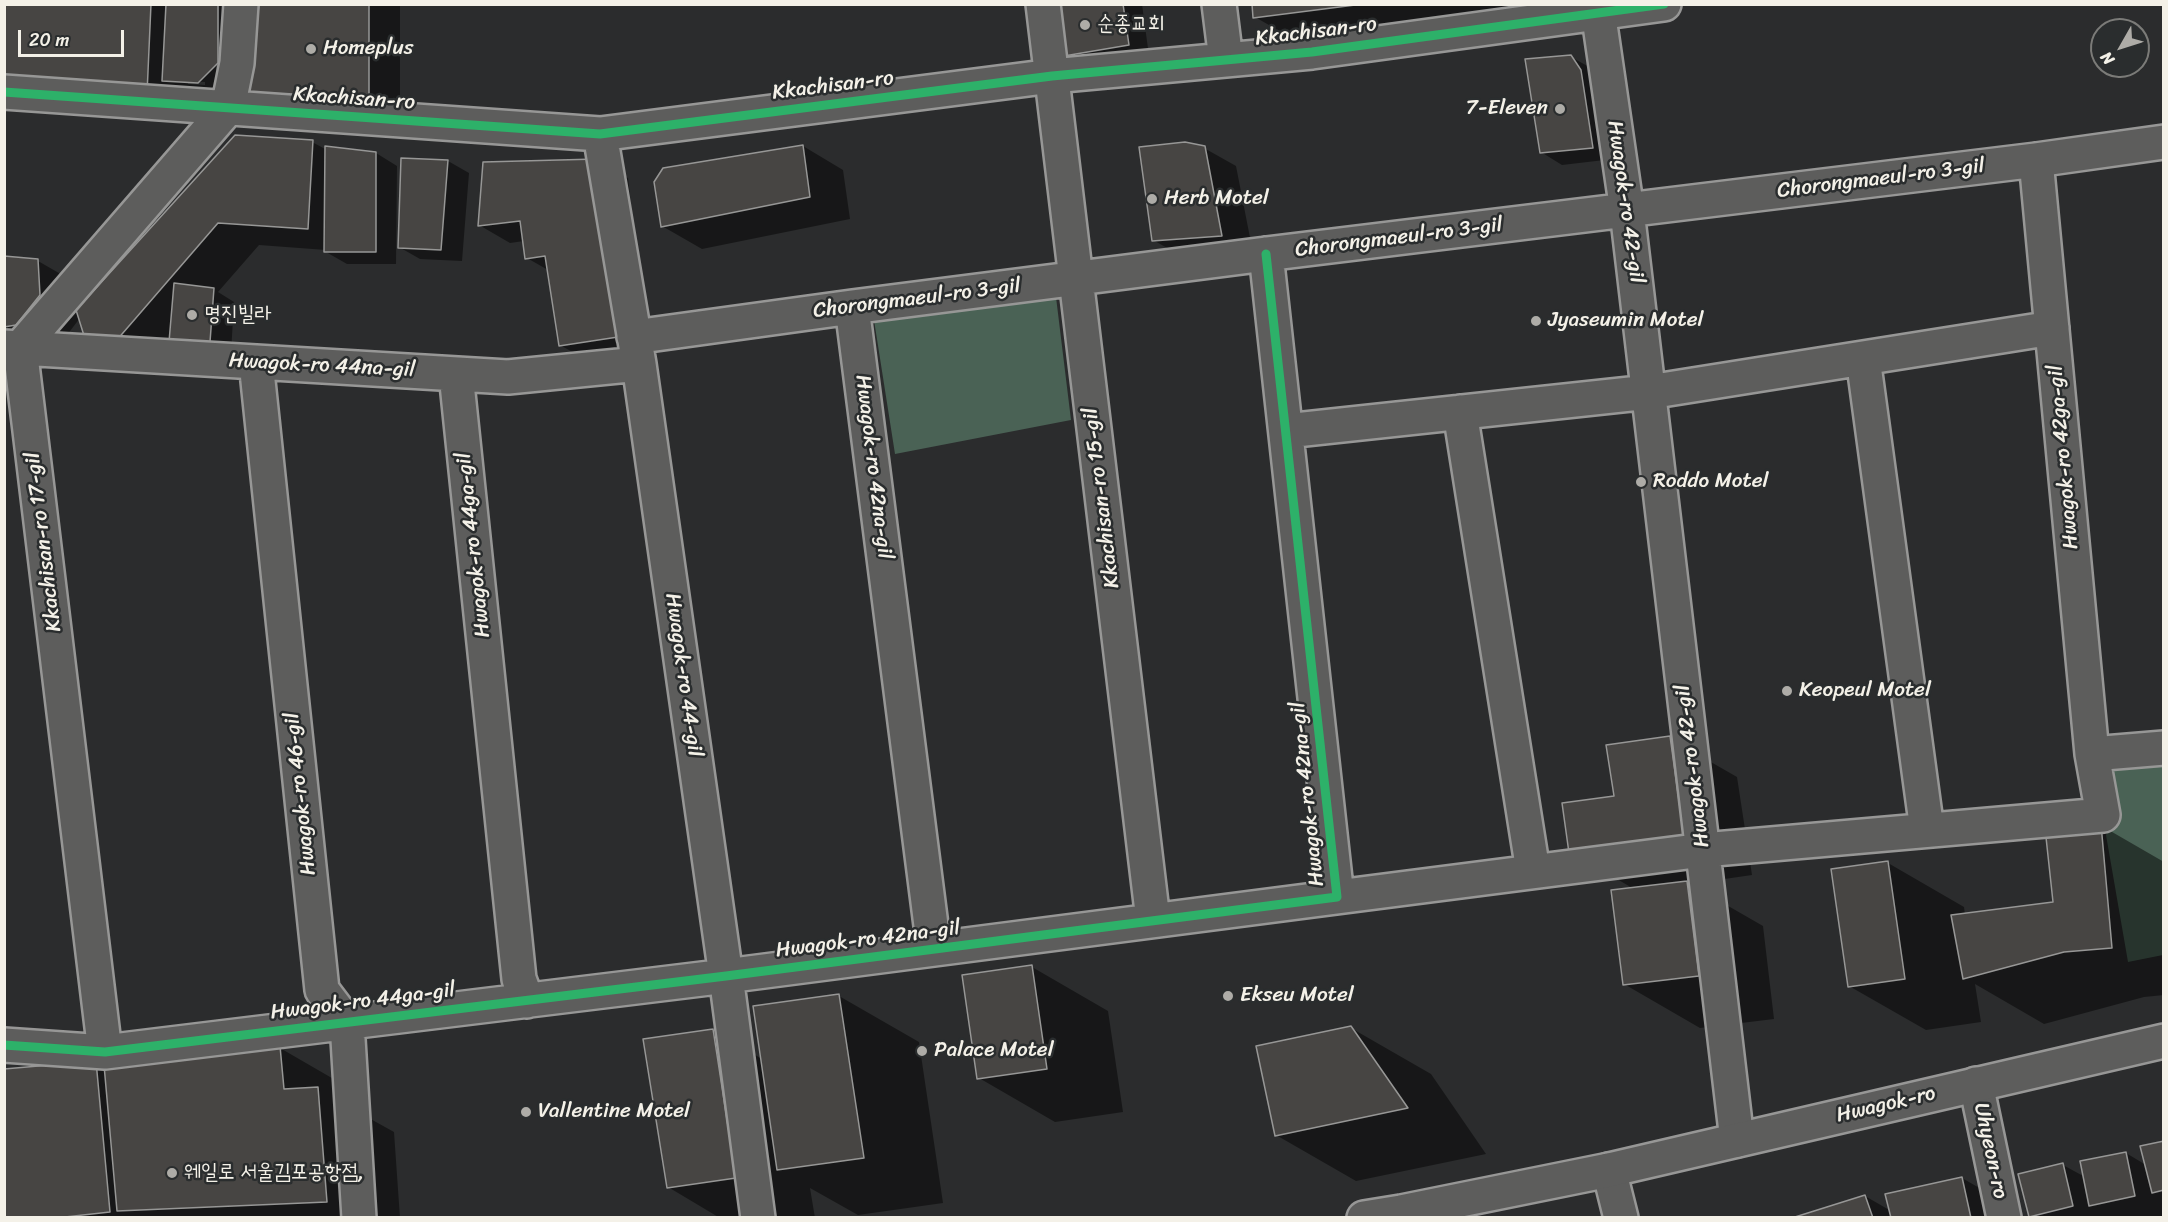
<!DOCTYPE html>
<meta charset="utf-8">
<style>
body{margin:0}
#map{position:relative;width:2168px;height:1222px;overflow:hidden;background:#2b2c2d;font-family:Sriracha,sans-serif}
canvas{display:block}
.frame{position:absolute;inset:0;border:6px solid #f4f1e8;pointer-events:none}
.north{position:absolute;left:2090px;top:18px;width:60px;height:60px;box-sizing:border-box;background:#2a2d2e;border:2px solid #7b7b78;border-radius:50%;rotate:231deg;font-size:16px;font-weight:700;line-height:24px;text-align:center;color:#f4f1e8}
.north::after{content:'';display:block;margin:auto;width:21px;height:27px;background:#aeaca7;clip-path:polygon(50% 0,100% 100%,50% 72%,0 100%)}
.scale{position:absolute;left:18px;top:30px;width:106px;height:27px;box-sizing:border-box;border:3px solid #f4f1e8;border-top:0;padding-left:8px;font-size:18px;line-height:21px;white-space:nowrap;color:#f4f1e8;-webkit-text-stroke:4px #2a2d2e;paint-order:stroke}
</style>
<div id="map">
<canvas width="2168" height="1222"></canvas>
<div class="frame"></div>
<div class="north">N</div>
<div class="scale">20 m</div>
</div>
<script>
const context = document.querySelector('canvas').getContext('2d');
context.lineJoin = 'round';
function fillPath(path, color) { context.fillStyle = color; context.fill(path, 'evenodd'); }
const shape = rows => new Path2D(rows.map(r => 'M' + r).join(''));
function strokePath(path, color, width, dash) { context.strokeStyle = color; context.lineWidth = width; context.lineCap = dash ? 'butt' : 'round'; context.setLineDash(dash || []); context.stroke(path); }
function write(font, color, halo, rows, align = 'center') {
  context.font = font + ' Sriracha,"Poor Story",sans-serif'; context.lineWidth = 5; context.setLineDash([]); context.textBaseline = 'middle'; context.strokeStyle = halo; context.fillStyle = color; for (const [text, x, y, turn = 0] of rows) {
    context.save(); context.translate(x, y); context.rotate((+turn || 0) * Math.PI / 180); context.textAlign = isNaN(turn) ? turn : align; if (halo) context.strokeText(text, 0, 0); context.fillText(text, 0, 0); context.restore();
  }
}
const green = shape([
 [1056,297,1071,420,895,454,874,320],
 [2163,761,2163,955,2128,962,2106,835,2115,812,2107,765]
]);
const shadow = shape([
 [4,4,216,4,216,70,219,70,219,4,238,4,219,94,4,101],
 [188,81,205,82,205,85,188,84],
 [260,4,400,4,400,120,280,110],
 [1056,4,1142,4,1149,56,1086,67,1065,55],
 [1253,4,1585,4,1295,40,1255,17],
 [1571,57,1593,69,1613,159,1562,165,1541,152],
 [312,142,327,150,376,153,397,166,396,264,347,264,326,252,326,250,259,245,218,292,234,302,231,353,157,363,80,318,57,348,4,341,4,258,38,261,78,284,79,308],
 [803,146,843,170,850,219,702,249,662,226],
 [1204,148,1236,166,1253,253,1185,258,1153,240],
 [597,160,628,178,648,355,592,363,560,345,548,270,527,258,524,241,510,243,479,225],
 [448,161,469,173,462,261,420,259,399,247],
 [1669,738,1737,777,1752,875,1690,884,1763,926,1774,1019,1700,1028,1624,984,1634,889,1571,852],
 [2100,825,2164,862,2164,995,2144,997,2044,1024,1975,984,1981,1022,1926,1030,1849,986,1888,863,1964,907,1965,915,2054,903],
 [1032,967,1108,1011,1123,1112,1055,1122,979,1078],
 [839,996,919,1042,943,1203,858,1215,810,1188,815,1218,720,1218,668,1187,713,1030,762,1059],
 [1351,1028,1431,1074,1486,1154,1356,1181,1276,1135],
 [280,1048,356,1092,358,1112,394,1132,400,1218,4,1218,4,1071],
 [2164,1142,2164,1218,2113,1218,2110,1216,2110,1218,2033,1218,2030,1216,2063,1165,2085,1177,2126,1153,2146,1165],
 [1962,1178,2002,1201,2005,1218,1798,1218,1865,1196,1891,1211]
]);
const building = shape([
 [4,4,151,4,147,94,4,84,4,4],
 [166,4,218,4,218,63,198,83,162,81,166,4],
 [259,4,369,4,369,103,248,93,259,4],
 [1054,4,1123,4,1129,45,1064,56,1054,4],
 [1252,4,1363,4,1253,18,1252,4],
 [1571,55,1581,70,1593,148,1540,153,1525,59,1571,55],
 [235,135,313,140,308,229,218,223,116,341,86,342,76,310,235,135],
 [1185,142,1205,146,1222,236,1152,241,1139,147,1185,142],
 [803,145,810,197,661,227,654,182,663,168,803,145],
 [325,146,376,152,376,252,324,252,325,146],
 [401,158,448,160,441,250,398,248,401,158],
 [597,159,618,337,559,346,545,256,525,259,520,221,478,226,483,162,597,159],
 [4,256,38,259,40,295,16,325,4,327,4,256],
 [174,283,214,288,210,342,169,342,174,283],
 [1670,736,1684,837,1569,853,1562,803,1614,796,1606,745,1670,736],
 [2101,824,2112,948,2064,952,1963,979,1951,915,2053,902,2045,828,2101,824],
 [1888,861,1905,979,1848,987,1831,869,1888,861],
 [1687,881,1699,976,1623,985,1611,890,1687,881],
 [1032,965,1047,1069,977,1079,962,975,1032,965],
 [839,994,864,1158,777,1170,753,1006,839,994],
 [1351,1026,1408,1108,1275,1136,1256,1046,1351,1026],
 [713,1029,736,1178,667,1188,643,1039,713,1029],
 [280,1046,284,1089,318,1087,327,1202,117,1211,104,1065,280,1046],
 [96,1061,110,1212,56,1218,4,1218,4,1069,96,1061],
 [2164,1141,2164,1190,2152,1193,2140,1146,2164,1141],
 [2126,1152,2135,1196,2089,1206,2080,1161,2126,1152],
 [2063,1163,2073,1206,2029,1217,2018,1174,2063,1163],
 [1962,1177,1971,1218,1891,1218,1885,1194,1962,1177],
 [1865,1195,1873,1218,1795,1218,1795,1217,1865,1195]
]);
const minor = shape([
 [1043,4,1153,920],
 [1219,4,1226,60],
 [1597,4,1627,211,1737,1140],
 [4,92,600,134,1052,76,1312,52,1664,4],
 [600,134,639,364,726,976,758,1218],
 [852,307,934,949],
 [634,337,852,307,1266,254,2036,160,2164,142],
 [4,347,508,377,639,364],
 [1863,358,1927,830],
 [256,362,322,990,347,1023,359,1218],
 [456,374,519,979,527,1001],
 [1460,412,1533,871],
 [1286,431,1649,392,2052,328],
 [2092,754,2164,748],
 [1337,897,1703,850,2103,815,2092,754,2036,160],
 [4,1045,105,1052,726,976,1337,897,1266,254],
 [105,1052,20,348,228,108,237,63,241,4],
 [1976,1084,2004,1218],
 [1609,1170,1621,1218]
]);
const major = shape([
 [1364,1218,1401,1212,1609,1170,2164,1041]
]);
const cycleway = shape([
 [4,92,600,134,1052,76,1312,52,1664,4],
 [4,1045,105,1052,726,976,1337,897,1266,254]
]);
const markers = [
 [1085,25,6,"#aeaca7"],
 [311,49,6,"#aeaca7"],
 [1560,109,6,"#aeaca7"],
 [1152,199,6,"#aeaca7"],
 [192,315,6,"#aeaca7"],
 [1536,321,6,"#aeaca7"],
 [1641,482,6,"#aeaca7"],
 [1787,691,6,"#aeaca7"],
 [1228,996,6,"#aeaca7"],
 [922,1051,6,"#aeaca7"],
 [526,1112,6,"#aeaca7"],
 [172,1173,6,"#aeaca7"]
];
const poiNames = [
 ["순종교회",1097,25],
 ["Homeplus",323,49],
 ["7-Eleven",1548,109,"right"],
 ["Herb Motel",1164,199],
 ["명진빌라",204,315],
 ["Jyaseumin Motel",1548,321],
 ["Roddo Motel",1653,482],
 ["Keopeul Motel",1799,691],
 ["Ekseu Motel",1240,996],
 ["Palace Motel",934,1051],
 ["Vallentine Motel",538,1112],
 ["웨일로 서울김포공항점,",184,1173]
];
const streetNames = [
 ["Kkachisan-ro",1316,32,-7],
 ["Kkachisan-ro",833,86,-7],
 ["Kkachisan-ro",354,99,4],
 ["Chorongmaeul-ro 3-gil",1881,179,-7],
 ["Hwagok-ro 42-gil",1625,202,82],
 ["Chorongmaeul-ro 3-gil",1399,238,-7],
 ["Chorongmaeul-ro 3-gil",917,299,-7],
 ["Hwagok-ro 44na-gil",322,366,3],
 ["Hwagok-ro 42ga-gil",2064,457,-95],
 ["Hwagok-ro 42na-gil",873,467,83],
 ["Kkachisan-ro 15-gil",1102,498,-97],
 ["Kkachisan-ro 17-gil",44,542,-97],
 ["Hwagok-ro 44ga-gil",474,545,-96],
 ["Hwagok-ro 44-gil",683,675,82],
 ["Hwagok-ro 42-gil",1693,766,-97],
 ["Hwagok-ro 46-gil",301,794,-96],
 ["Hwagok-ro 42na-gil",1308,794,-96],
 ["Hwagok-ro 42na-gil",868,940,-7],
 ["Hwagok-ro 44ga-gil",363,1002,-7],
 ["Hwagok-ro",1886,1105,-13],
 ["Uhyeon-ro",1990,1151,78]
];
fillPath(green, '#4a6255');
fillPath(shadow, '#0007');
fillPath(building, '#474543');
strokePath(building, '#979796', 1.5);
strokePath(minor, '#979796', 38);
strokePath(major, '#979796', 38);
strokePath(minor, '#5d5d5c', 33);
strokePath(major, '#5d5d5c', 33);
strokePath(cycleway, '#2db169', 9);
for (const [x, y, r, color] of markers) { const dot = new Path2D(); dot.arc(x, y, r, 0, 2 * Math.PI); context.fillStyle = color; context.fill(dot); strokePath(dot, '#2a2d2e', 2); }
write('21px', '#f4f1e8', '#2a2d2e', poiNames, 'left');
write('21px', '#f4f1e8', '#2a2d2e', streetNames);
</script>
